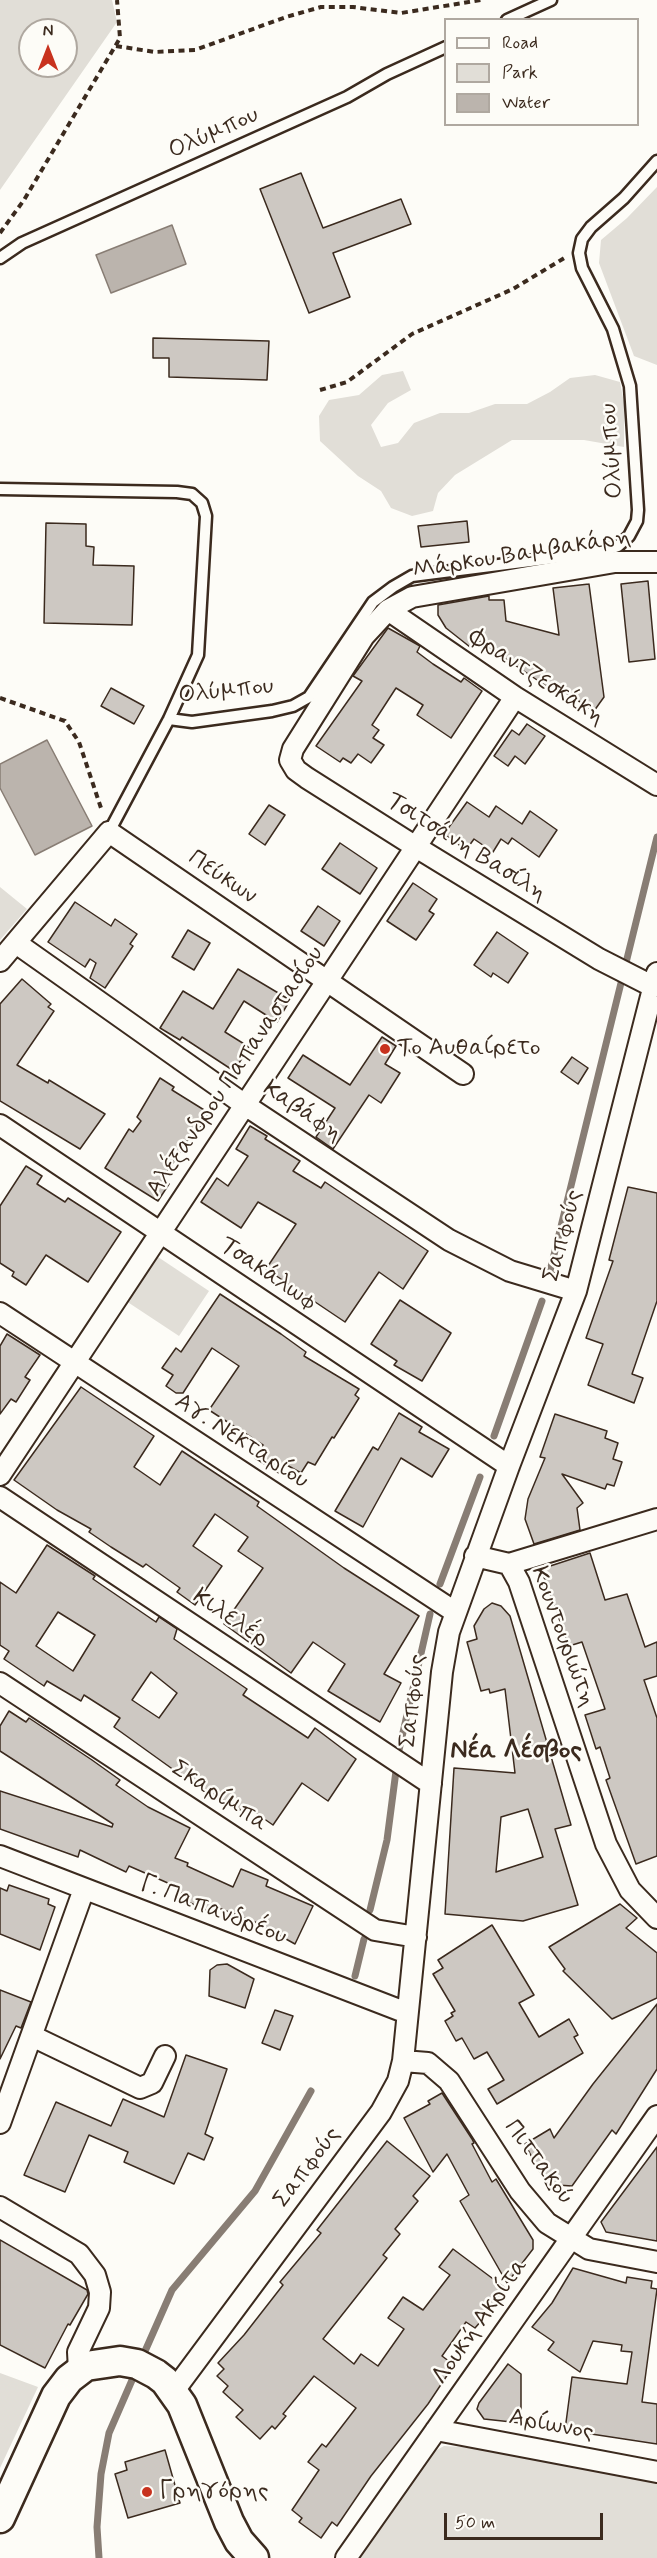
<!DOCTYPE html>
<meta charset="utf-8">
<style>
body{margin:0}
#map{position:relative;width:657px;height:2558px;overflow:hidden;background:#fdfcf7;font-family:Mynerve,sans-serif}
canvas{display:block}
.legend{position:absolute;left:444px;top:18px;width:195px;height:108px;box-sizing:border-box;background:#fdfcf7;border:2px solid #afa8a0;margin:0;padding:8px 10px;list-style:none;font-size:18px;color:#3b2a1e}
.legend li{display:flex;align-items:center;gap:12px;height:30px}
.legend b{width:30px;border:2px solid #afa8a0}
.north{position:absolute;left:18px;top:18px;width:60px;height:60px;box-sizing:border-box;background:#fdfcf7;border:2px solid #afa8a0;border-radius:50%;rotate:0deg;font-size:16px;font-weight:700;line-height:24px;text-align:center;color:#3b2a1e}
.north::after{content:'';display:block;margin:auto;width:21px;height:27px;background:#c8321e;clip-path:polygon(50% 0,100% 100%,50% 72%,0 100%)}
.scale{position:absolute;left:444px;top:2513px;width:159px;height:27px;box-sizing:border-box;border:3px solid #3b2a1e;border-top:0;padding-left:8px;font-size:18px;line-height:21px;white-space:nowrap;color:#3b2a1e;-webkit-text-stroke:4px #fdfcf7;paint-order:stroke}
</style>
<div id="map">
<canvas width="657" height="2558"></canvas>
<ul class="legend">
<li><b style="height:8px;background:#fdfcf7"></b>Road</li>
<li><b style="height:16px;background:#e1ded7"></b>Park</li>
<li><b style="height:16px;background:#bbb4ad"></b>Water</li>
</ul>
<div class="north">N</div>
<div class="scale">50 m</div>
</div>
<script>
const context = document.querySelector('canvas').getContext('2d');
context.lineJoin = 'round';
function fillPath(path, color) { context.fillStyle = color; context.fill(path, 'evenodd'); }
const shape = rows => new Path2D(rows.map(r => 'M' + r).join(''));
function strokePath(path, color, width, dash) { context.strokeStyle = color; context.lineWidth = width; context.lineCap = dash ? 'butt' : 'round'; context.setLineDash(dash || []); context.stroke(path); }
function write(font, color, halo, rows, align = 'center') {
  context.font = font + ' Mynerve,sans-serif'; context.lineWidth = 5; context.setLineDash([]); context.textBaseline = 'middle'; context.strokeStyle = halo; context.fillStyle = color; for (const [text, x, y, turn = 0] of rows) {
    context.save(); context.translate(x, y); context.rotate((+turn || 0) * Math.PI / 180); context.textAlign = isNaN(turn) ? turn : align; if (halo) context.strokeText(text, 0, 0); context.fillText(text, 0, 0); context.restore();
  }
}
const green = shape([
 [0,0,112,0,117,22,0,190],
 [30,30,66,30,66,66,30,66],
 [657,187,657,365,634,356,599,263,601,240,627,218],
 [403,371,411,390,388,403,371,425,381,447,398,443,414,423,440,413,469,413,495,404,527,404,550,392,570,378,595,375,620,382,624,403,624,447,584,440,512,440,455,475,438,493,433,511,412,516,391,508,381,491,358,476,320,441,319,416,329,400,359,395,382,375],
 [0,887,27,909,0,940],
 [158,1257,209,1291,179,1336,126,1301],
 [0,2373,38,2387,0,2468],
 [444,2446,478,2448,657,2478,657,2558,359,2558,360,2552,433,2452]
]);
const water = shape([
 [172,225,186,264,111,293,96,255,172,225],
 [47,740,92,826,35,855,0,788,0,764,47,740]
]);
const stream = shape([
 [550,1271,657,837],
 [494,1436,542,1301],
 [440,1584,480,1477],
 [399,1750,430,1614],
 [370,1910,387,1840,396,1771],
 [355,1976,364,1939],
 [142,2358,172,2290,255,2191,311,2091],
 [99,2558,97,2527,101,2474,109,2433,136,2371]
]);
const building = shape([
 [301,173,323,228,401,199,411,224,333,253,350,297,309,313,260,189,301,173],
 [153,338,269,341,267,380,169,377,169,358,153,358,153,338],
 [467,521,469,542,421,547,418,526,467,521],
 [46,523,86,524,86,546,94,547,93,565,134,566,132,625,44,623,46,523],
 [648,581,655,659,629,662,621,584,648,581],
 [589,584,604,697,594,711,557,687,555,692,476,639,470,647,446,628,438,615,438,605,489,596,489,600,504,600,506,621,559,635,553,588,589,584],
 [388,628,420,646,417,652,433,664,461,682,464,678,482,691,451,738,417,715,423,705,396,688,372,725,379,730,373,738,384,745,371,763,358,754,351,763,343,758,340,762,316,746,362,681,353,676,388,628],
 [111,688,144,706,134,724,101,706,111,688],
 [527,724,545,736,525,764,515,756,508,766,494,756,512,730,519,735,527,724],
 [467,802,489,817,496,806,522,824,530,811,557,830,539,857,512,838,508,844,501,839,493,852,474,839,466,850,444,834,467,802],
 [269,805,285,815,265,845,249,834,269,805],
 [340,843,377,868,360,894,322,869,340,843],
 [413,883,437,899,429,911,434,914,416,940,387,921,413,883],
 [75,902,111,926,115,919,137,934,130,944,133,946,105,988,90,978,96,963,90,959,85,967,48,942,75,902],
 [318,906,340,921,324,946,301,931,318,906],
 [188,930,210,943,194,970,172,957,188,930],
 [497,932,528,953,508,983,493,973,491,977,474,965,497,932],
 [238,969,290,1000,277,1022,244,1001,225,1032,249,1047,234,1071,182,1037,180,1040,160,1028,183,991,213,1009,238,969],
 [22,979,51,1004,48,1007,54,1011,17,1065,48,1083,49,1080,105,1114,80,1149,0,1101,0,1004,22,979],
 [382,1037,396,1046,385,1064,400,1073,381,1103,369,1095,333,1149,316,1137,335,1108,288,1078,303,1055,350,1085,382,1037],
 [572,1057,588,1068,578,1084,561,1072,572,1057],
 [160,1078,174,1087,172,1090,209,1113,192,1140,189,1138,162,1180,169,1184,158,1201,105,1168,129,1129,133,1132,141,1121,137,1117,160,1078],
 [250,1126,267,1136,265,1139,300,1161,293,1171,321,1188,325,1182,428,1251,403,1289,379,1272,345,1322,266,1269,296,1224,258,1202,241,1228,201,1202,217,1178,228,1186,248,1156,236,1149,250,1126],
 [26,1166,42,1176,37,1184,65,1202,68,1198,121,1232,88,1282,46,1255,26,1285,12,1276,14,1272,0,1263,0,1206,26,1166],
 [628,1187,657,1193,657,1301,632,1374,643,1378,634,1403,588,1385,603,1344,586,1338,613,1261,609,1260,628,1187],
 [220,1294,281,1334,306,1352,304,1356,359,1389,355,1395,359,1398,334,1438,332,1437,315,1465,308,1462,301,1473,285,1464,279,1473,255,1458,263,1445,209,1410,239,1366,212,1348,183,1393,176,1393,166,1386,173,1375,162,1368,176,1348,181,1352,220,1294],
 [400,1300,451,1333,422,1381,394,1365,397,1361,371,1344,400,1300],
 [7,1334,40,1355,25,1377,30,1380,16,1402,11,1399,0,1414,0,1346,7,1334],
 [81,1387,154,1436,134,1467,160,1485,182,1451,259,1502,257,1506,344,1568,419,1616,384,1674,401,1683,380,1722,328,1691,345,1664,313,1642,291,1673,224,1624,263,1568,238,1551,248,1537,215,1514,193,1546,222,1566,195,1605,177,1592,180,1588,146,1564,143,1567,111,1547,89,1532,91,1529,57,1510,14,1480,81,1387],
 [399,1413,422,1427,419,1432,449,1449,432,1477,401,1458,363,1527,335,1511,373,1447,378,1450,399,1413],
 [555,1414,607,1431,605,1438,618,1443,613,1459,622,1462,614,1486,607,1484,605,1489,562,1474,583,1503,577,1508,580,1530,534,1544,525,1519,528,1499,545,1458,540,1457,555,1414],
 [47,1545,95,1576,93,1579,156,1622,159,1617,177,1629,174,1639,247,1689,243,1695,308,1738,315,1728,356,1759,328,1801,302,1783,273,1825,250,1809,247,1814,185,1778,114,1727,120,1718,84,1695,81,1701,47,1681,44,1686,4,1659,9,1651,0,1645,0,1582,16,1593,47,1545],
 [58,1612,95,1635,73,1671,36,1646,58,1612],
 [151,1672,177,1693,159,1718,132,1700,151,1672],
 [590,1553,605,1600,627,1594,645,1647,657,1642,657,1676,644,1680,657,1718,657,1856,636,1864,606,1780,610,1778,600,1747,596,1749,585,1715,605,1709,582,1642,569,1646,541,1569,590,1553],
 [492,1603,501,1606,510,1616,571,1825,555,1829,578,1905,523,1921,445,1914,454,1768,515,1773,505,1689,490,1693,489,1689,481,1691,467,1642,477,1639,474,1626,484,1609,492,1603],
 [528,1809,543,1857,496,1872,501,1817,528,1809],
 [9,1711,26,1722,29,1718,92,1760,120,1780,116,1785,148,1807,190,1828,175,1858,188,1863,187,1866,233,1887,241,1869,268,1880,266,1886,313,1906,295,1944,255,1922,216,1907,213,1913,181,1899,183,1894,176,1891,177,1887,129,1866,126,1872,80,1850,78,1857,0,1829,0,1791,112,1827,113,1824,0,1751,0,1726,9,1711],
 [9,1885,49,1899,48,1904,55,1907,40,1950,0,1934,0,1888,7,1891,9,1885],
 [620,1904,637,1918,626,1928,657,1953,657,1998,612,2019,563,1971,565,1969,549,1947,620,1904],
 [492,1925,534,1995,519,2003,539,2037,569,2019,578,2035,574,2037,583,2053,497,2104,488,2089,504,2080,487,2052,474,2059,462,2038,456,2041,445,2021,453,2016,451,2013,455,2011,433,1974,443,1968,438,1960,492,1925],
 [227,1964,254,1979,245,2008,209,1996,210,1970,217,1965,227,1964],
 [0,1990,31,2002,21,2028,16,2026,0,2059,0,1990],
 [657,2004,657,2069,616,2134,612,2130,572,2186,557,2185,549,2190,525,2144,550,2129,554,2138,593,2084,657,2004],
 [275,2010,293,2016,280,2050,262,2043,275,2010],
 [186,2055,227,2069,205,2134,213,2138,204,2160,188,2153,174,2184,124,2162,128,2152,89,2135,65,2192,24,2175,56,2102,111,2126,123,2099,164,2117,186,2055],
 [442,2093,472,2139,474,2143,472,2144,492,2182,496,2179,533,2240,533,2249,507,2283,460,2201,469,2195,447,2154,433,2172,404,2118,430,2104,428,2101,442,2093],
 [387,2141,430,2176,413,2196,418,2201,395,2229,400,2234,383,2255,387,2258,323,2339,354,2364,361,2354,378,2366,404,2329,388,2318,403,2297,423,2310,450,2275,439,2267,453,2249,508,2290,475,2328,466,2322,442,2356,454,2365,428,2404,371,2476,337,2526,332,2522,321,2538,299,2522,302,2518,292,2510,319,2470,308,2462,322,2444,326,2447,356,2408,314,2376,283,2414,286,2416,275,2429,272,2426,260,2439,236,2417,243,2410,223,2392,228,2386,217,2376,224,2369,218,2363,244,2335,283,2285,280,2282,321,2233,317,2230,387,2141],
 [657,2147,657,2241,606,2232,601,2222,657,2147],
 [0,2240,87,2290,88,2294,70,2325,68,2324,45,2368,0,2345,0,2240],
 [573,2268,626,2283,627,2277,652,2281,651,2288,657,2289,642,2402,657,2404,657,2444,565,2430,572,2377,627,2384,632,2352,621,2351,622,2345,593,2341,580,2372,548,2350,554,2342,532,2327,552,2303,573,2268],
 [508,2364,521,2374,521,2423,484,2419,477,2409,479,2403,508,2364],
 [165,2450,180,2503,128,2518,115,2474,127,2470,125,2462,165,2450]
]);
const path = shape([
 [116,46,155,52,195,50,286,17,321,7,353,7,401,13,481,0],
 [0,233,24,200,120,38,117,0],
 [320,390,347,382,412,334,513,289,566,257],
 [0,698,65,721,79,742,102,811]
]);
const lane = shape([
 [507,20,551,0],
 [0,258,22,243,347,97,387,74,446,47],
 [0,489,177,492,192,494,202,503,206,516,198,655,169,719,109,832],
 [169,719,192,722,272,711,293,706,309,697,373,602,393,587,412,576,601,552,618,546,629,536,637,521,638,510,630,386,613,329,582,268,579,253,582,239,591,227,624,198,657,161]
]);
const street = shape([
 [388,610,515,697,657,785],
 [16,943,245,1105,449,1240,510,1271,576,1291],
 [0,961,109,832,463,1074],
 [654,987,599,959,416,847,307,778,296,770,290,760,293,749,364,636,388,610,412,597,615,562,657,562],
 [0,1125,509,1466],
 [0,1313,455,1612],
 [0,1475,515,697],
 [0,1497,431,1784],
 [475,1556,509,1564,519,1582,606,1844,630,1890,657,1918],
 [509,1564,657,1519],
 [0,1683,375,1930,416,1937],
 [0,1856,407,2013],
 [32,2036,140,2088,152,2083,165,2056],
 [403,2061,428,2063,449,2081,520,2191,547,2223,589,2249,657,2262],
 [0,2123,84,1889],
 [0,2207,79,2254,95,2275,100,2292,99,2308,78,2352,79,2370],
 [173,2392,381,2112,398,2081,403,2061,442,1672,449,1632,509,1466,576,1291,657,973],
 [436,2430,657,2472],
 [346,2558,657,2116]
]);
const secondary = shape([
 [0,2518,56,2396,69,2379,86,2366,120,2361,137,2364,156,2374,165,2381,182,2405,229,2522,239,2541,254,2558]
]);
const markers = [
 [385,1049,6,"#c8321e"],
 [147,2492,6,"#c8321e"]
];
const streetNames = [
 ["Ολύμπου",214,134,-24],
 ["Ολύμπου",613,451,-94],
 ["Μάρκου Βαμβακάρη",522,555,-9],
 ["Φραντζεσκάκη",536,678,33],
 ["Ολύμπου",226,692,-6],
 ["Τσιτσάνη Βασίλη",466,848,32],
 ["Πεύκων",222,878,34],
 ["Αλέξανδρου Παπαναστασίου",236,1072,-56],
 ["Καβάφη",302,1112,34],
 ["Σαπφούς",564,1236,-75],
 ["Τσακάλωφ",268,1275,34],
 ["Αγ. Νεκταρίου",241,1442,33],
 ["Κιλελέρ",230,1619,34],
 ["Κουντουριώτη",562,1637,70],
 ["Σαπφούς",414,1701,-84],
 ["Σκαρίμπα",219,1797,33],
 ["Γ. Παπανδρέου",213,1911,21],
 ["Πιττακού",538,2163,53],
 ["Σαπφούς",308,2168,-53],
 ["Λουκή Ακρίτα",481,2322,-55],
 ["Αρίωνος",551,2426,11]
];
const poiNames = [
 ["Το Αυθαίρετο",397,1049],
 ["Γρηγόρης",159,2492]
];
const neighbourhoodNames = [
 ["Νέα Λέσβος",516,1752]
];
fillPath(green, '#e1ded7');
fillPath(water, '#bbb4ad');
strokePath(water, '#887d74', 1.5);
strokePath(stream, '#887d74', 7);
fillPath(building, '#cdc8c2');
strokePath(building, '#3b2a1e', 1.5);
strokePath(lane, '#3b2a1e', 15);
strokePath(street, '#3b2a1e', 24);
strokePath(secondary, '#3b2a1e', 33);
strokePath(path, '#3b2a1e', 4, [6, 4.5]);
strokePath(lane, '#fdfcf7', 10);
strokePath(street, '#fdfcf7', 20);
strokePath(secondary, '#fdfcf7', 28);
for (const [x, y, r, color] of markers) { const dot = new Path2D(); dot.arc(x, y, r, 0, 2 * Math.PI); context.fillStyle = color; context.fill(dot); strokePath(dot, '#fdfcf7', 2); }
write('24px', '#3b2a1e', '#fdfcf7', streetNames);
write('24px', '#3b2a1e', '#fdfcf7', poiNames, 'left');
write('bold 26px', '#3b2a1e', '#fdfcf7', neighbourhoodNames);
</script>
